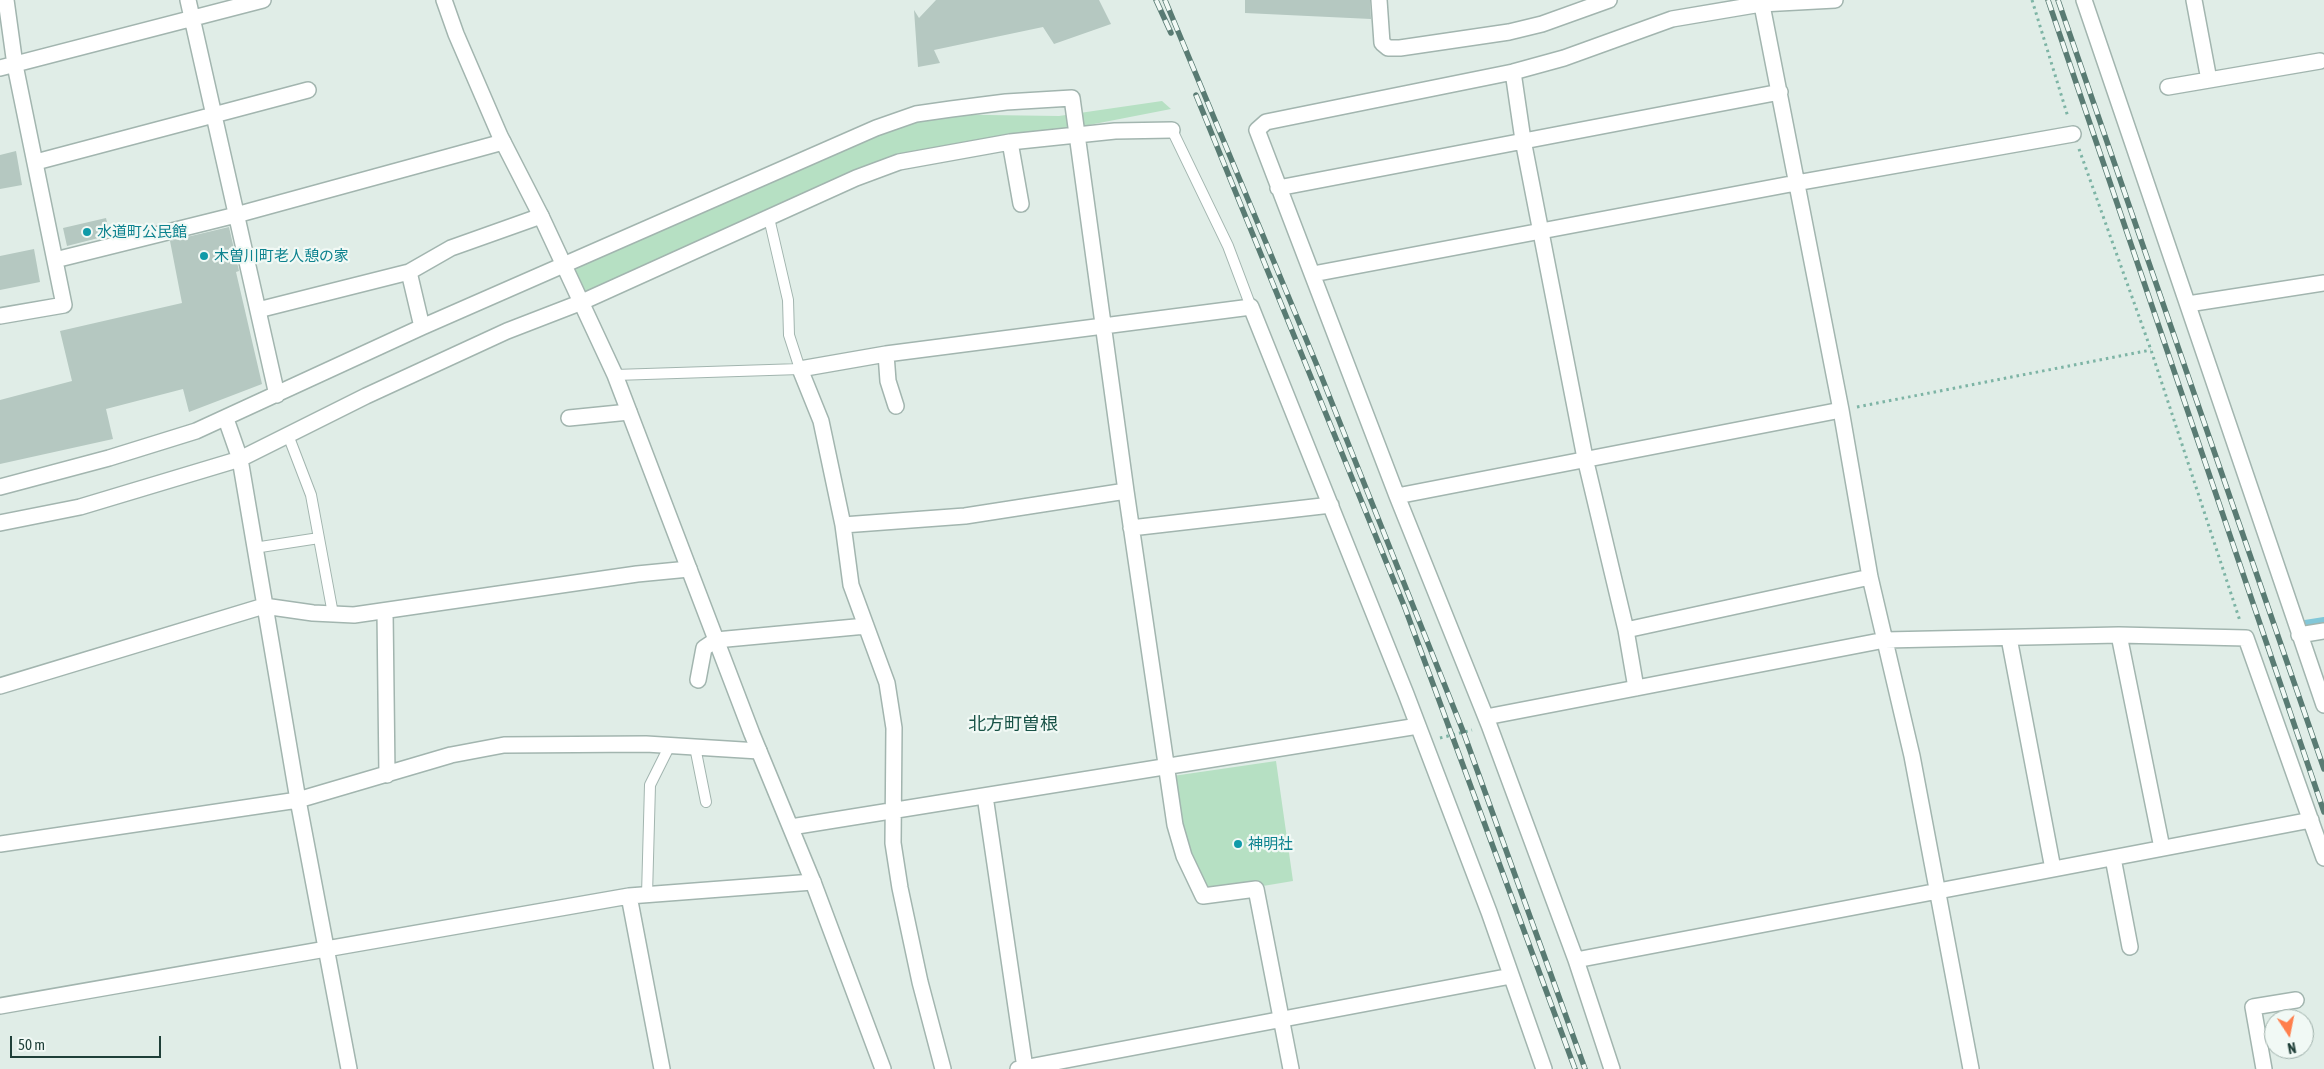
<!DOCTYPE html>
<meta charset="utf-8">
<style>
body{margin:0}
#map{position:relative;width:2324px;height:1069px;overflow:hidden;background:#e0ede7;font-family:"Asap Condensed",sans-serif}
canvas{display:block}
.north{position:absolute;left:2264px;top:1009px;width:50px;height:50px;box-sizing:border-box;background:#f1f9f5;border:1px solid #9dafa9;border-radius:50%;rotate:169deg;font-size:14px;font-weight:700;line-height:20px;text-align:center;color:#1f3f38}
.north::after{content:'';display:block;margin:auto;width:18px;height:22px;background:#ff7f4c;clip-path:polygon(50% 0,100% 100%,50% 72%,0 100%)}
.scale{position:absolute;left:10px;top:1036px;width:151px;height:22px;box-sizing:border-box;border:2px solid #1f3f38;border-top:0;padding-left:6px;font-size:15px;line-height:18px;white-space:nowrap;color:#1f3f38;-webkit-text-stroke:4px #f1f9f5;paint-order:stroke}
</style>
<div id="map">
<canvas width="2324" height="1069"></canvas>
<div class="north">N</div>
<div class="scale">50 m</div>
</div>
<script>
const context = document.querySelector('canvas').getContext('2d');
context.lineJoin = 'round';
function fillPath(path, color) { context.fillStyle = color; context.fill(path, 'evenodd'); }
const shape = rows => new Path2D(rows.map(r => 'M' + r).join(''));
function strokePath(path, color, width, dash) { context.strokeStyle = color; context.lineWidth = width; context.lineCap = dash ? 'butt' : 'round'; context.setLineDash(dash || []); context.stroke(path); }
function write(font, color, halo, rows, align = 'center') {
  context.font = font + ' "Asap Condensed","Noto Sans JP",sans-serif'; context.lineWidth = 4.5; context.setLineDash([]); context.textBaseline = 'middle'; context.strokeStyle = halo; context.fillStyle = color; for (const [text, x, y, turn = 0] of rows) {
    context.save(); context.translate(x, y); context.rotate((+turn || 0) * Math.PI / 180); context.textAlign = isNaN(turn) ? turn : align; if (halo) context.strokeText(text, 0, 0); context.fillText(text, 0, 0); context.restore();
  }
}
const green = shape([
 [1162,101,1171,109,899,162,582,302,564,265,916,114,1059,116],
 [1276,761,1293,881,1203,896,1166,777]
]);
const stream = shape([
 [2305,623,2324,620]
]);
const building = shape([
 [936,0,1099,0,1111,24,1054,44,1043,27,934,50,940,63,918,67,914,10,919,18],
 [1245,0,1370,0,1371,19,1245,13],
 [16,151,22,185,0,189,0,155],
 [106,218,110,235,67,246,63,228],
 [229,227,239,271,236,272,262,384,189,412,183,389,106,409,113,439,0,464,0,400,72,381,60,331,182,303,170,241],
 [34,249,40,282,0,290,0,256]
]);
const path = shape([
 [2032,0,2068,117],
 [2079,149,2151,350,2240,621],
 [1857,407,2151,350],
 [1440,738,1472,730]
]);
const service = shape([
 [1172,130,1228,246,1251,307],
 [615,375,800,369,789,335,788,300,769,218],
 [288,435,311,495,333,614],
 [254,548,319,538],
 [695,747,706,802],
 [647,895,650,785,670,745]
]);
const minor = shape([
 [188,0,277,395],
 [1379,0,1382,43,1388,48,1400,48,1509,32,1542,24,1609,0],
 [1761,0,1841,410,1870,577,1912,756,1971,1069],
 [2084,0,2324,705],
 [2194,0,2209,80,2320,61],
 [0,68,263,0],
 [1513,72,1523,140,1585,458,1626,630,1636,688],
 [2168,87,2209,80],
 [1010,142,1021,204],
 [36,162,308,90],
 [1278,188,1780,92],
 [55,260,236,215,503,142],
 [409,272,451,248,541,216],
 [1313,274,1796,183,2073,134],
 [2188,304,2324,283],
 [258,310,409,272,422,327],
 [0,316,64,305,15,65,6,0],
 [886,354,888,381,896,406],
 [569,418,629,412],
 [226,419,240,459,298,800,349,1069],
 [0,487,109,458,196,431,422,327,876,128,916,114,951,109,1006,102,1072,98,1126,491,1175,825,1184,856,1203,896,1256,889,1291,1069],
 [1397,496,1841,410],
 [0,523,80,507,240,459,366,396,507,331,582,302,856,178,899,162,1010,142,1115,131,1172,130],
 [843,525,965,516,1126,491],
 [1131,528,1331,505],
 [385,611,387,775],
 [1626,630,1870,577],
 [2119,635,2162,848],
 [2299,635,2324,631],
 [2009,638,2053,869],
 [698,680,704,648,716,640,866,626],
 [0,686,264,606,313,613,354,615,637,574,689,569],
 [1486,717,1885,640,2119,635,2246,638,2324,858],
 [985,796,1025,1068],
 [791,827,1418,726],
 [0,844,298,800,451,755,504,745,646,744,759,751],
 [2113,858,2130,947],
 [629,896,662,1069],
 [1576,960,2311,820],
 [0,1006,629,896,813,882],
 [943,1069,920,982,900,888,893,843,894,728,887,683,851,585,843,525,821,421,800,369,886,354,1251,307,1406,694,1489,912,1544,1069],
 [1018,1069,1511,976],
 [1612,1069,1576,960,1489,725,1397,496,1257,130,1266,122,1513,72,1564,58,1672,19,1761,4,1835,0],
 [2264,1069,2253,1007,2296,1000]
]);
const tertiary = shape([
 [444,0,456,34,500,136,541,216,615,375,752,734,813,882,883,1069]
]);
const rail = shape([
 [1156,0,1171,33],
 [1165,0,1316,363,1463,731,1585,1069],
 [2048,0,2324,812],
 [2058,0,2324,769],
 [1196,95,1405,608,1575,1069]
]);
const markers = [
 [87,232,5,"#0f9aa8"],
 [204,256,5,"#0f9aa8"],
 [1238,844,5,"#0f9aa8"]
];
const cultureNames = [
 ["水道町公民館",97,232],
 ["木曽川町老人憩の家",214,256],
 ["神明社",1248,844]
];
const quarterNames = [
 ["北方町曽根",1013,724]
];
fillPath(green, '#b6e0c3');
strokePath(stream, '#82c7d8', 6);
fillPath(building, '#b5c8c1');
strokePath(service, '#a2b5af', 12);
strokePath(minor, '#a2b5af', 18);
strokePath(tertiary, '#a2b5af', 18);
strokePath(path, '#7db4a5', 3, [2.5, 4]);
strokePath(service, '#fff', 10);
strokePath(minor, '#fff', 15);
strokePath(tertiary, '#fff', 15);
strokePath(rail, '#597b73', 5.5);
strokePath(rail, '#f1f9f5', 4, [11]);
for (const [x, y, r, color] of markers) { const dot = new Path2D(); dot.arc(x, y, r, 0, 2 * Math.PI); context.fillStyle = color; context.fill(dot); strokePath(dot, '#f1f9f5', 2); }
write('15px', '#0d838f', '#f1f9f5', cultureNames, 'left');
write('18px', '#195347', '#f1f9f5', quarterNames);
</script>
